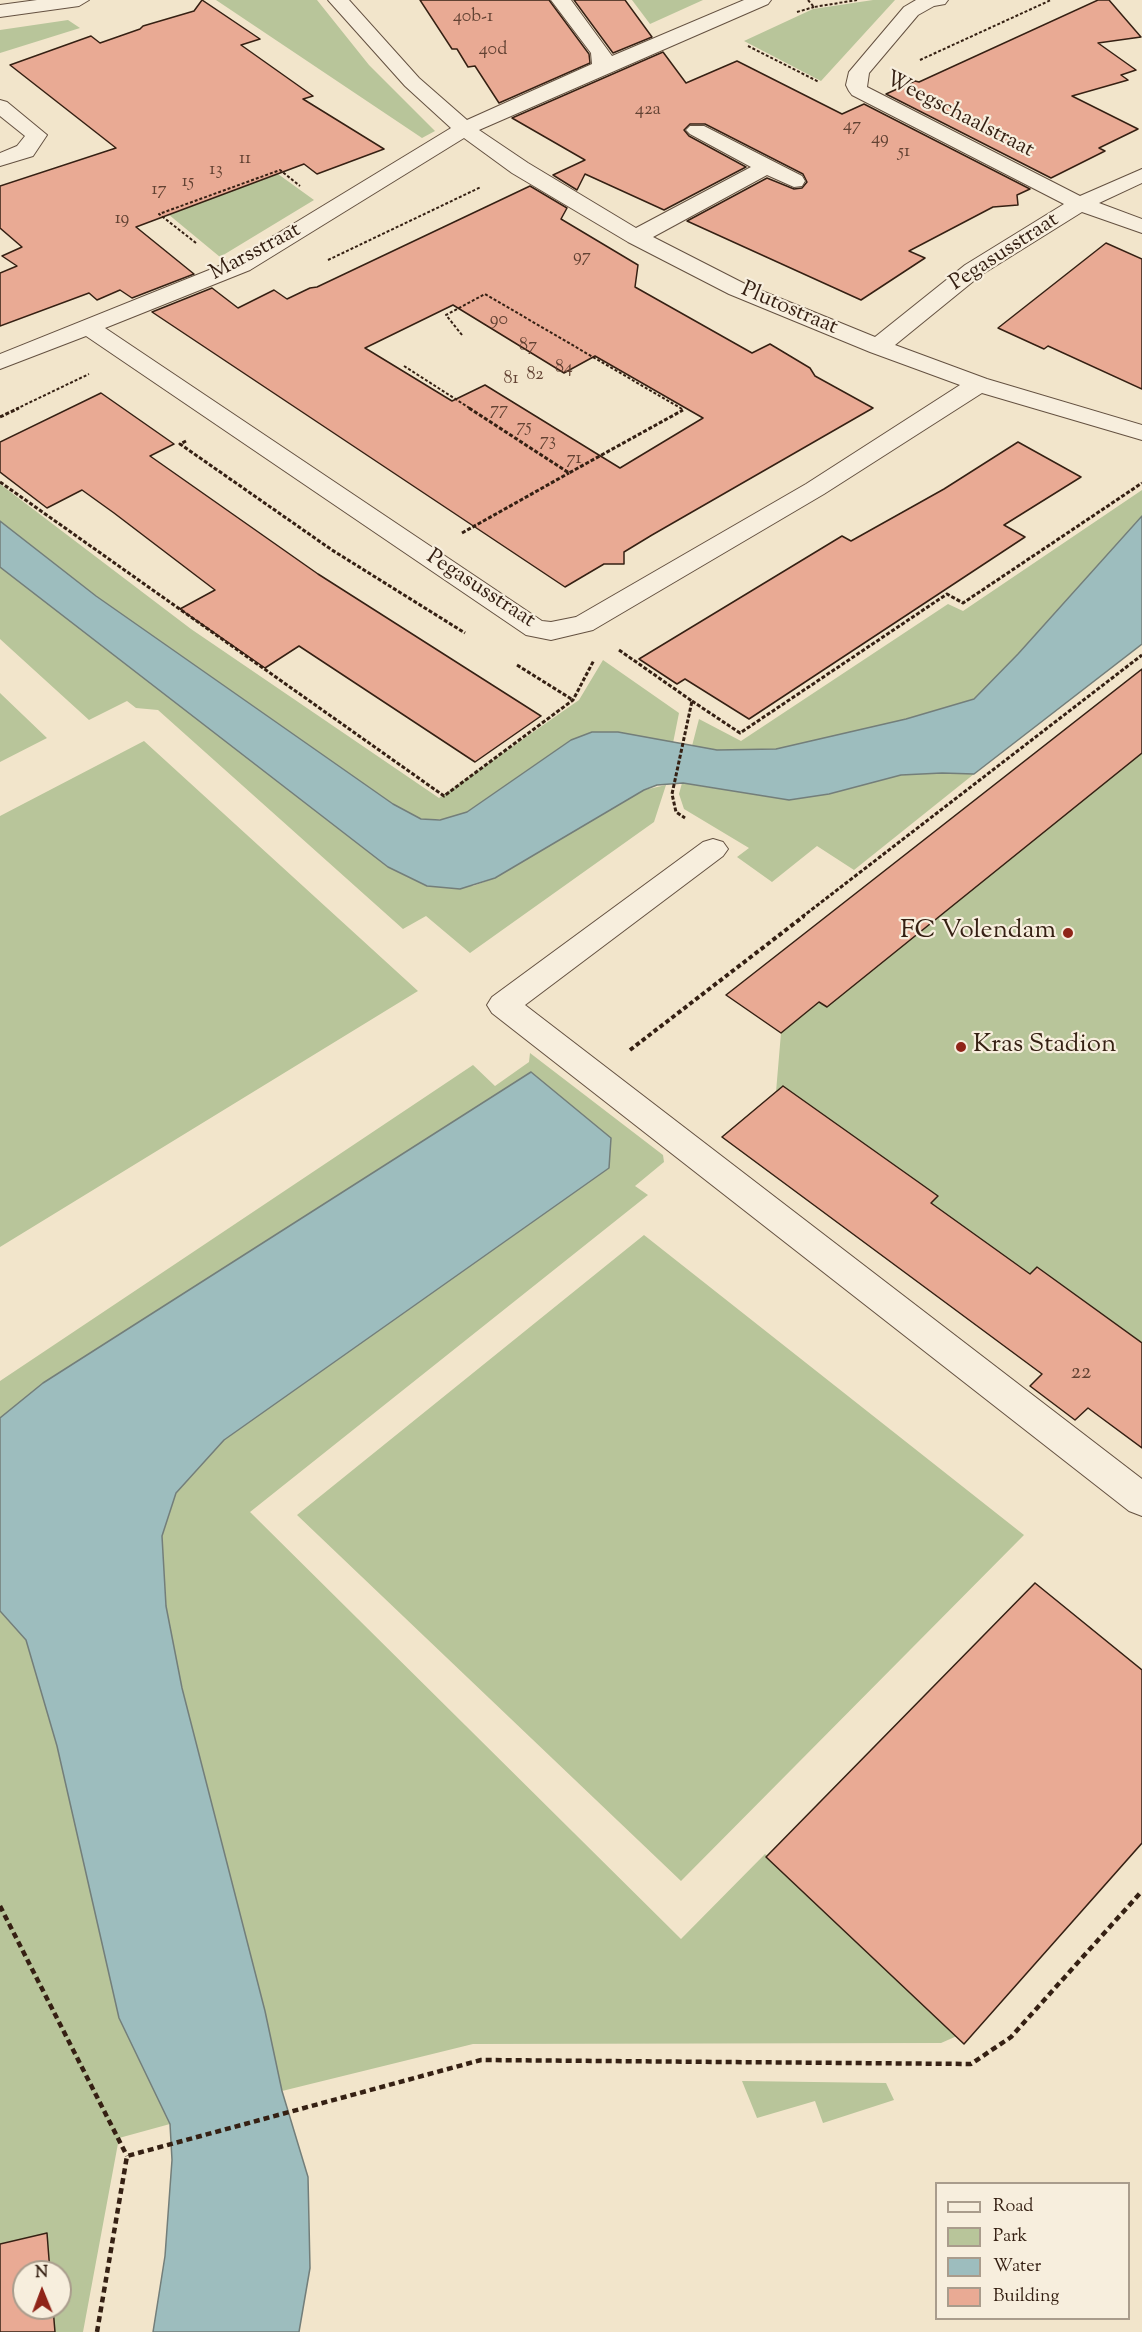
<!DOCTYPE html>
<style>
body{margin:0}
#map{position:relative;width:1142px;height:2332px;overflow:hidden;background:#f2e5cb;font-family:"Sorts Mill Goudy",serif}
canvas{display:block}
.legend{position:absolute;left:935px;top:2182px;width:195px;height:138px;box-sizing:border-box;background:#f7eedd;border:2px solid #a99c8c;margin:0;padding:8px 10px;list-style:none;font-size:18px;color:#352013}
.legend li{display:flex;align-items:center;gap:12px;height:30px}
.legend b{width:30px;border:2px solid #a99c8c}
.north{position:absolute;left:12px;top:2260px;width:60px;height:60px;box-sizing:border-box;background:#f7eedd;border:2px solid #a99c8c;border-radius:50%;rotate:359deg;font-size:16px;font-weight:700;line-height:24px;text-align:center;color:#352013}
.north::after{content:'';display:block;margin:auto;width:21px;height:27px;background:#8f2418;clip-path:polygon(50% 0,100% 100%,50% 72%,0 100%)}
</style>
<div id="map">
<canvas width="1142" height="2332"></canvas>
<ul class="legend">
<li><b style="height:8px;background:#f7eedd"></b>Road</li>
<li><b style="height:16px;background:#b8c59a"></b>Park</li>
<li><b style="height:16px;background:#9dbdbe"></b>Water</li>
<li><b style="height:16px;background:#e9aa94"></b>Building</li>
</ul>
<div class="north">N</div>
</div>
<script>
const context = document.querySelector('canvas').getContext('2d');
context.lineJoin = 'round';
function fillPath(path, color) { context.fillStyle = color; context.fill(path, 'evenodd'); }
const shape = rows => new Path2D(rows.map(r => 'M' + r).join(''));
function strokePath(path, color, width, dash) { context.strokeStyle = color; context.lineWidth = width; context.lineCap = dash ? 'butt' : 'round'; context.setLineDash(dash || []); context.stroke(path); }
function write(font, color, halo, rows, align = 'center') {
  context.font = font + ' "Sorts Mill Goudy",serif'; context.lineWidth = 4.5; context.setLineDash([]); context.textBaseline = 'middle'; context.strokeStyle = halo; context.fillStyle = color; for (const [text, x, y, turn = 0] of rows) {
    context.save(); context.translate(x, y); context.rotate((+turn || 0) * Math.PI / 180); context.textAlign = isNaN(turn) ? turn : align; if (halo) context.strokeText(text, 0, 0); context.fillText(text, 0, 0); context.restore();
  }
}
const green = shape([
 [216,0,317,0,369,65,435,131,422,138],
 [632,0,703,0,650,24],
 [873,0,895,0,821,81,744,41,813,9],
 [68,20,80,28,0,53,0,30],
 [278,174,314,200,220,257,168,214],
 [0,484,191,629,439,798,579,700,603,660,679,713,673,743,618,732,592,732,571,740,467,812,450,819,421,819,393,804,96,596,0,521],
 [1142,490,1142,516,1018,654,974,699,906,719,776,749,717,750,692,746,699,719,741,741,948,604,963,611],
 [0,567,388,867,414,880,473,886,495,878,644,790,666,785,654,822,470,953,426,916,403,929,158,710,136,708,127,701,89,720,0,639],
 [1142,669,1142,1448,1088,1408,1075,1420,1030,1386,1042,1374,721,1137,776,1092,781,1033,726,995],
 [0,693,47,738,0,762],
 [144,741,418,991,0,1247,0,816],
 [942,773,974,774,854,870,817,846,772,882,737,857,749,848,684,809,679,794,682,783,789,800,829,794,901,775],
 [530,1053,663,1155,664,1162,635,1186,648,1195,250,1512,681,1939,765,1854,957,2036,941,2043,473,2044,282,2091,265,2011,182,1688,166,1606,162,1536,176,1493,224,1440,609,1168,43,1383,0,1418,0,1381,473,1065,495,1086,529,1062],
 [644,1235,1024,1535,681,1881,297,1515],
 [0,1611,26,1640,57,1746,119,2018,170,2124,119,2138,83,2332,55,2332,53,2308,60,2308,60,2272,50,2272,47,2233,0,2244],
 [742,2081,886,2083,894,2100,823,2123,815,2101,757,2118]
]);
const water = shape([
 [1142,516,1142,644,974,774,942,773,901,775,829,794,789,800,683,783,657,785,644,790,495,878,460,889,427,886,388,867,0,567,0,521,96,596,393,804,421,819,440,820,467,812,571,740,592,732,618,732,717,750,776,749,906,719,974,699,1018,654,1142,516],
 [531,1072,611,1138,609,1168,224,1440,176,1493,162,1536,166,1606,182,1688,265,2011,282,2091,308,2177,310,2268,299,2332,153,2332,165,2256,172,2160,170,2124,119,2018,57,1746,26,1640,0,1611,0,1418,43,1383,531,1072]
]);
const building = shape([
 [202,0,260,39,241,45,313,96,303,99,384,149,317,174,304,164,136,227,194,274,132,298,120,290,97,300,89,293,0,326,0,273,17,266,2,256,22,247,0,228,0,186,116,148,10,65,91,36,100,43,140,29,143,26,194,11,202,0],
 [420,0,549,0,589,54,590,63,499,103,475,66,468,67,457,49,452,49,420,0],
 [574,0,625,0,652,37,613,53,574,0],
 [1098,0,1109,0,1141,37,1098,43,1136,70,1121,75,1128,80,1072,96,1138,129,1099,148,1105,151,1051,178,886,94,915,81,919,82,1098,0],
 [663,52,686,83,737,61,842,114,864,104,1030,189,1017,195,1018,205,993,207,909,251,925,258,861,300,687,221,767,178,794,189,802,188,807,182,803,174,705,124,690,124,684,130,689,136,746,167,664,210,585,174,577,190,553,175,585,160,512,118,663,52],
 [530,186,567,208,561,219,638,265,635,287,752,353,770,344,810,368,815,376,873,408,652,535,624,552,624,564,604,564,565,587,152,312,212,288,238,308,274,290,287,299,310,288,317,287,530,186],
 [453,305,564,373,595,356,703,418,620,468,485,385,452,401,365,348,453,305],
 [1106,243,1142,259,1142,389,1048,346,1044,349,998,328,1106,243],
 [101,393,174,444,150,456,318,574,541,716,475,762,299,646,265,668,180,609,215,590,114,513,82,490,47,508,0,472,0,442,101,393],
 [1018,442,1081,477,1004,525,1025,537,749,719,685,679,677,684,639,659,842,536,851,541,944,489,1018,442],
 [1142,669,1142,753,827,1007,819,1002,781,1033,726,995,1142,669],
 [783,1086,938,1196,931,1203,1030,1274,1037,1267,1142,1343,1142,1448,1088,1408,1075,1420,1030,1386,1042,1374,722,1137,783,1086],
 [1035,1583,1142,1670,1142,1843,964,2044,766,1857,1035,1583],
 [47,2233,50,2272,24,2272,24,2308,53,2308,55,2332,0,2332,0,2244,47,2233]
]);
const pathFar3 = shape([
 [808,0,814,7,857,0],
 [797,12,814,7],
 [748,46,819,82],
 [920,60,1051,0],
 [196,243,159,214,280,170,300,186],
 [328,260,481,187],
 [462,335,446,315,485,294,682,409],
 [404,366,471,409],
 [16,409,89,374]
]);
const pathFar2 = shape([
 [469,408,569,473,683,410],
 [0,417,19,408],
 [186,441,180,444,332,550,465,633],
 [0,482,444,796,573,700,594,660],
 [462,533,569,473],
 [619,650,692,701,672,794,676,812,685,818],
 [517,665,573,700],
 [692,701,740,733,947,594,963,603,1142,483],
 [802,917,1142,655]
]);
const pathFar1 = shape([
 [630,1050,804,916]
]);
const path = shape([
 [0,1906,127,2156],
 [97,2332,127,2156,481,2060,971,2064,1011,2037,1142,1891]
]);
const minor = shape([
 [37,0,89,0,79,6,0,17,0,5,37,0],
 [328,0,349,0,419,78,467,120,592,64,591,53,551,0,571,0,612,56,744,0,771,0,768,4,479,130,528,163,636,228,751,167,690,134,686,130,690,126,704,126,802,176,805,181,802,186,794,187,767,175,653,237,745,284,875,337,965,265,1064,204,852,95,849,91,846,85,849,72,904,7,916,0,948,0,945,4,934,6,918,15,869,73,867,87,1080,196,1142,169,1142,183,1099,203,1142,219,1142,233,1082,212,981,275,895,345,987,379,1142,425,1142,440,982,393,824,494,593,630,551,640,526,635,86,336,0,369,0,354,234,260,451,128,405,86,328,0],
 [464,138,512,173,628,242,729,294,870,352,960,385,806,484,576,617,551,622,542,621,105,328,250,270,464,138],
 [0,100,7,102,47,135,33,156,0,166,0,153,17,146,25,136,0,116,0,100],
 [713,839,723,842,728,849,723,856,525,1005,1142,1479,1142,1516,1129,1511,492,1013,487,1005,492,997,703,842,713,839]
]);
const markers = [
 [1068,933,6,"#8f2418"],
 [961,1047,6,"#8f2418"]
];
const farNumbernames = [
 ["40b-1",473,18],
 ["40d",493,51],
 ["42a",648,111],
 ["47",852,127],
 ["49",880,140],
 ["51",904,153],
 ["11",245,160],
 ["13",216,171],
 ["15",188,183],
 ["17",159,191],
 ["19",122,220],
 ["97",582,258],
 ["90",499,321],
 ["87",528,347],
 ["84",564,369],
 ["82",535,376],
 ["81",511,380],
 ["77",499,411],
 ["75",524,428],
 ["73",548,442],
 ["71",574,460]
];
const farStreetnames = [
 ["Weegschaalstraat",959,116,27],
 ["Marsstraat",256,253,-28],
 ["Pegasusstraat",1005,253,-33],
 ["Plutostraat",789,310,23],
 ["Pegasusstraat",480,590,33]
];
const numberNames = [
 ["22",1081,1374]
];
const poiNames = [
 ["FC Volendam",1056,933],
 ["Kras Stadion",973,1047,"left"]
];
fillPath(green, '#b8c59a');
fillPath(water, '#9dbdbe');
strokePath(water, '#737e7a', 1.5);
fillPath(building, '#e9aa94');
strokePath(building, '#352013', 1.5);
strokePath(minor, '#645141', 2);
strokePath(pathFar3, '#352013', 2, [3, 2]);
strokePath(pathFar2, '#352013', 3, [4, 2]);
strokePath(pathFar1, '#352013', 4, [4.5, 3]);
strokePath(path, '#352013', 4.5, [6, 4]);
fillPath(minor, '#f7eedd');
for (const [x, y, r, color] of markers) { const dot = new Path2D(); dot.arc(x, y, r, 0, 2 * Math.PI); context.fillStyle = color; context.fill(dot); strokePath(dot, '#f7eedd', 2); }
write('18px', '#624233', null, farNumbernames);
write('22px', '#352013', '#f7eedd', farStreetnames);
write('22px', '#624233', null, numberNames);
write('26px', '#352013', '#f7eedd', poiNames, 'right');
</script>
